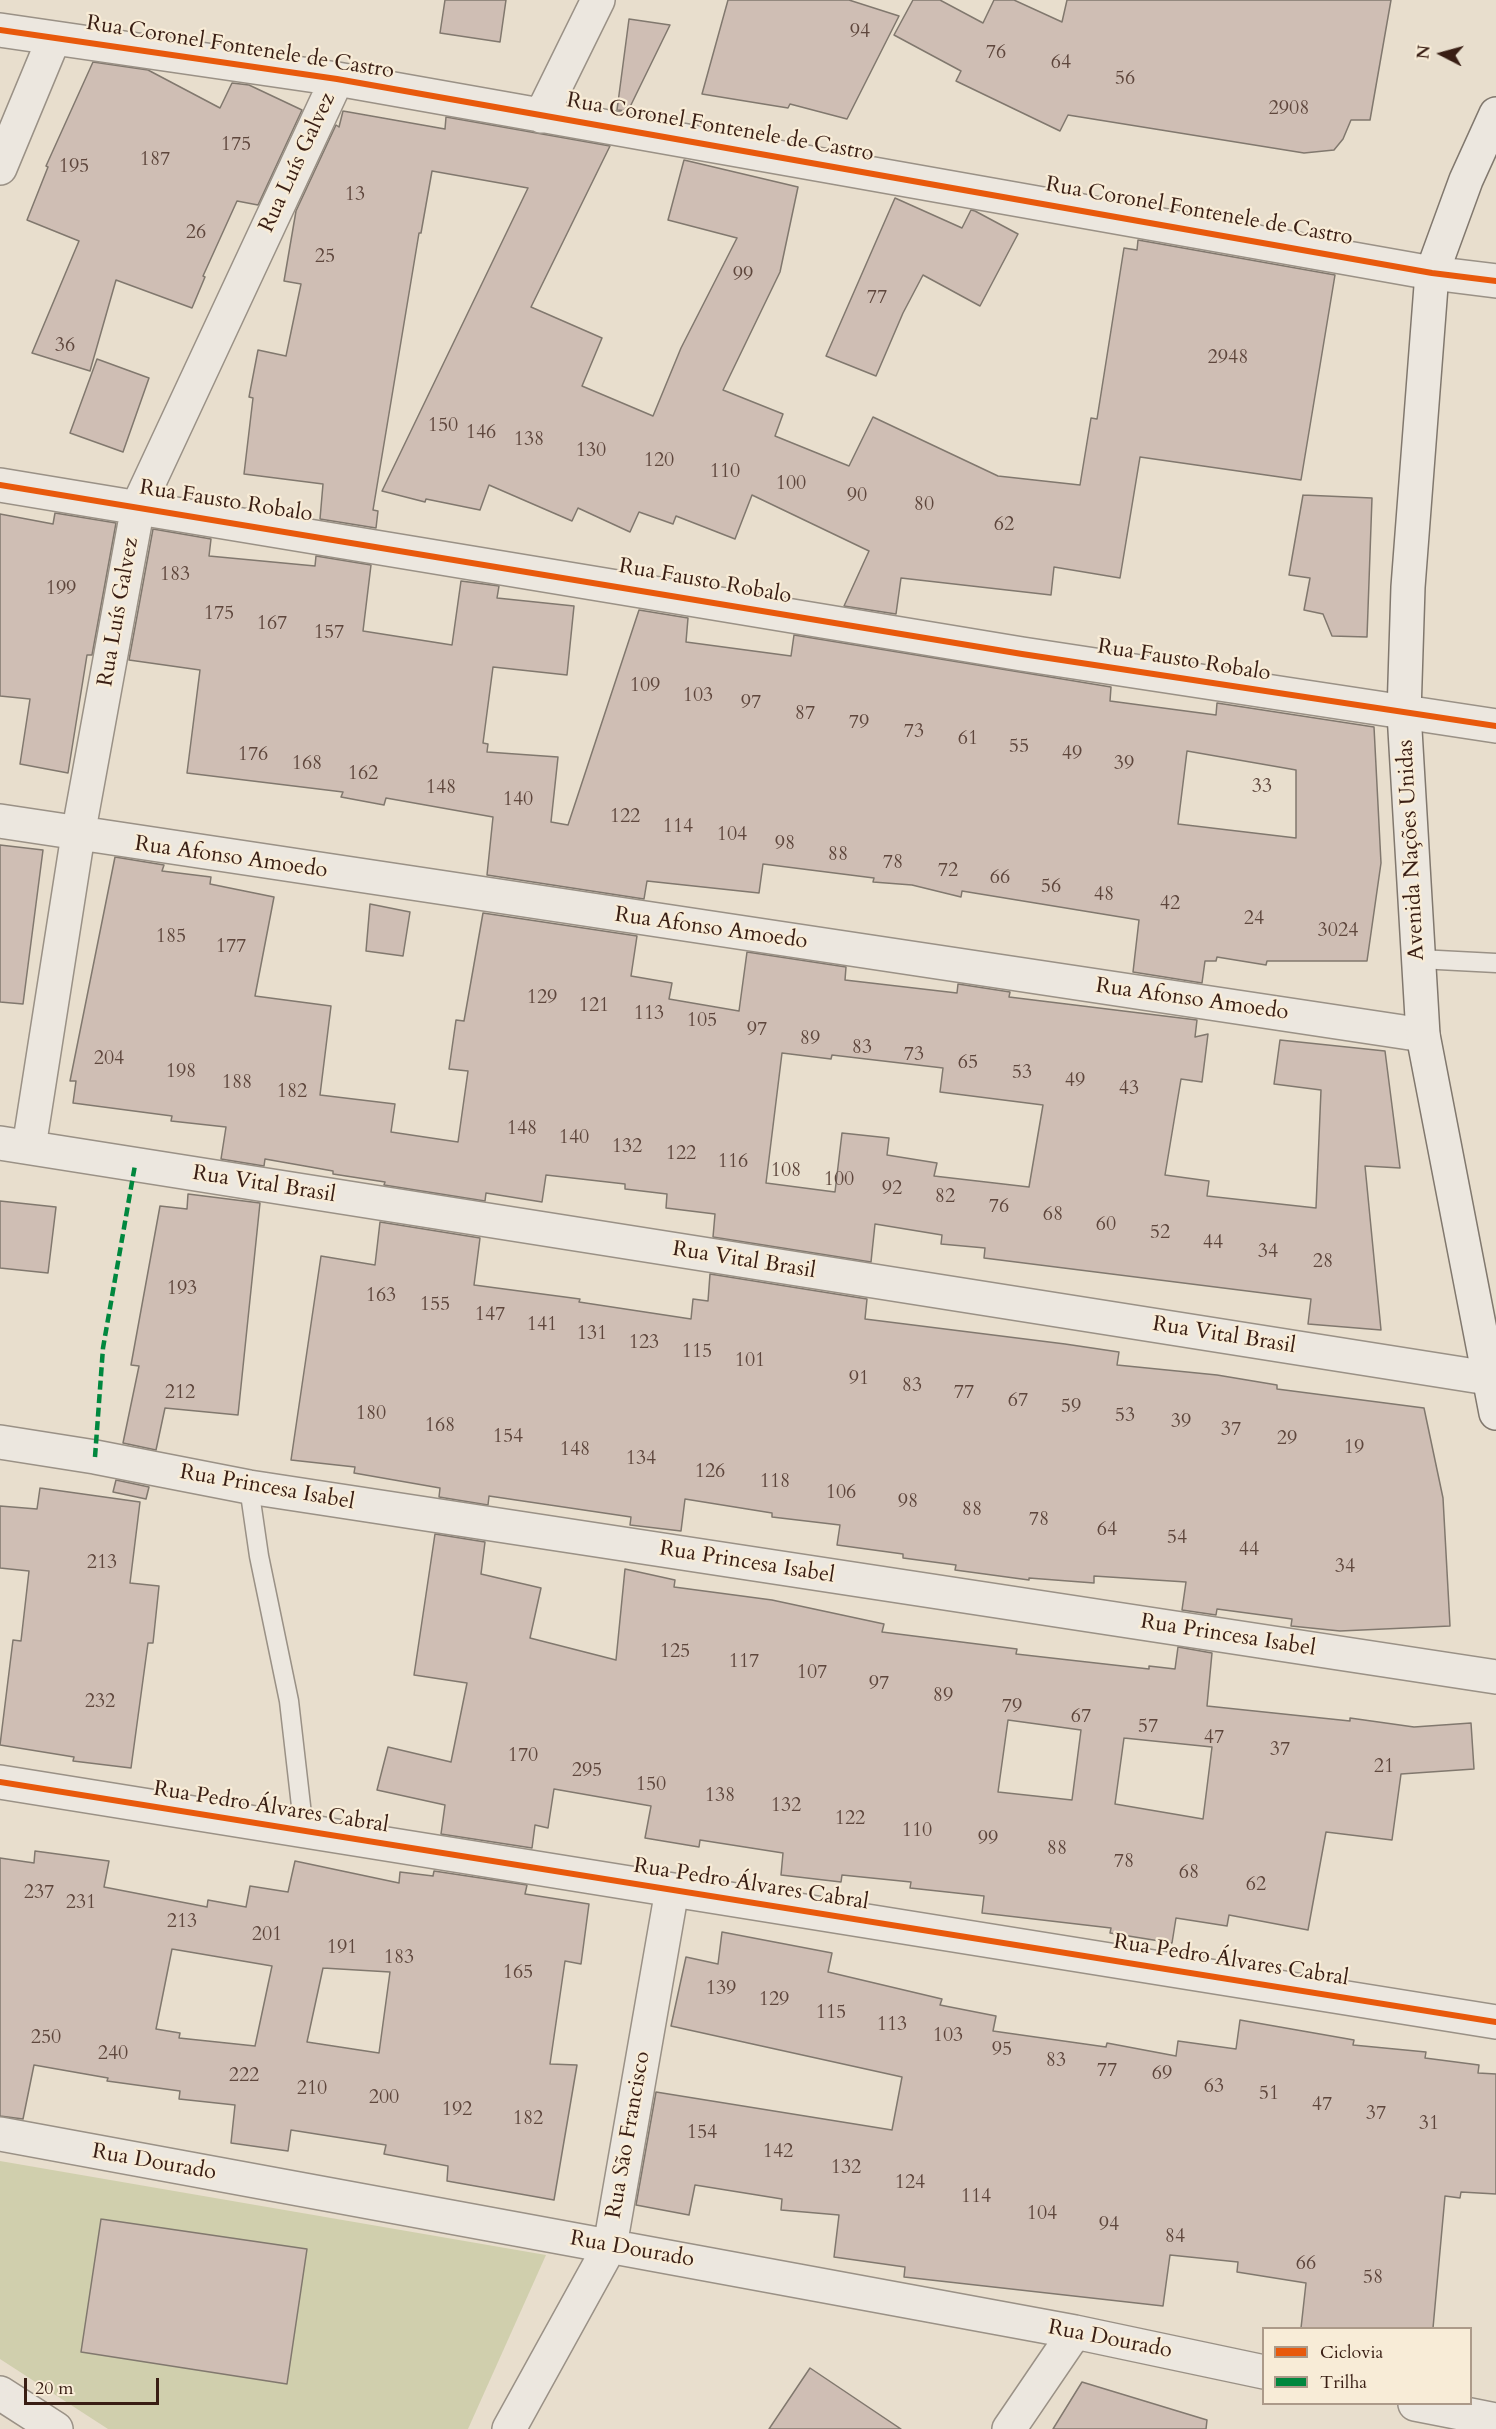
<!DOCTYPE html>
<meta charset="utf-8">
<style>
body{margin:0}
#map{position:relative;width:1496px;height:2429px;overflow:hidden;background:#e8decd;font-family:Cardo,serif}
canvas{display:block}
.legend{position:absolute;left:1262px;top:2327px;width:210px;height:78px;box-sizing:border-box;background:#f8ecd7;border:2px solid #ac9a89;margin:0;padding:8px 10px;list-style:none;font-size:18px;color:#391e14}
.legend li{display:flex;align-items:center;gap:12px;height:30px}
.legend b{width:30px;border:2px solid #ac9a89}
.north{position:absolute;left:1412px;top:24px;width:60px;height:60px;-webkit-text-stroke:4px #f8ecd7;paint-order:stroke;rotate:276deg;font-size:16px;font-weight:700;line-height:24px;text-align:center;color:#391e14}
.north::after{content:'';display:block;margin:auto;width:21px;height:27px;background:#391e14;clip-path:polygon(50% 0,100% 100%,50% 72%,0 100%)}
.scale{position:absolute;left:24px;top:2378px;width:135px;height:27px;box-sizing:border-box;border:3px solid #391e14;border-top:0;padding-left:8px;font-size:18px;line-height:21px;white-space:nowrap;color:#391e14;-webkit-text-stroke:4px #f8ecd7;paint-order:stroke}
</style>
<div id="map">
<canvas width="1496" height="2429"></canvas>
<ul class="legend">
<li><b style="height:8px;background:#e8590c"></b>Ciclovia</li>
<li><b style="height:8px;background:#00873e"></b>Trilha</li>
</ul>
<div class="north">N</div>
<div class="scale">20 m</div>
</div>
<script>
const context = document.querySelector('canvas').getContext('2d');
context.lineJoin = 'round';
function fillPath(path, color) { context.fillStyle = color; context.fill(path, 'evenodd'); }
const shape = rows => new Path2D(rows.map(r => 'M' + r).join(''));
function strokePath(path, color, width, dash) { context.strokeStyle = color; context.lineWidth = width; context.lineCap = dash ? 'butt' : 'round'; context.setLineDash(dash || []); context.stroke(path); }
function write(font, color, halo, rows, align = 'center') {
  context.font = font + ' Cardo,serif'; context.lineWidth = 4.5; context.setLineDash([]); context.textBaseline = 'middle'; context.strokeStyle = halo; context.fillStyle = color; for (const [text, x, y, turn = 0] of rows) {
    context.save(); context.translate(x, y); context.rotate((+turn || 0) * Math.PI / 180); context.textAlign = isNaN(turn) ? turn : align; if (halo) context.strokeText(text, 0, 0); context.fillText(text, 0, 0); context.restore();
  }
}
const green = shape([
 [0,2161,546,2255,468,2429,108,2429,0,2359]
]);
const building = shape([
 [445,0,506,0,500,42,440,33,445,0],
 [728,0,849,0,899,16,847,119,790,104,788,108,702,94,728,0],
 [913,0,940,0,983,23,994,0,1014,0,1062,22,1067,0,1391,0,1370,120,1351,120,1343,139,1334,150,1304,153,1068,115,1060,131,956,81,961,71,894,35,913,0],
 [629,19,670,25,628,111,617,110,629,19],
 [93,62,148,70,220,108,232,83,249,85,302,110,258,205,237,201,203,276,205,277,192,308,116,280,90,371,32,353,79,241,27,220,48,167,46,166,93,62],
 [343,111,445,129,446,117,610,146,531,307,602,338,582,386,653,416,681,348,737,238,668,220,684,160,798,187,780,272,723,390,783,414,775,436,849,466,873,417,998,476,1080,485,1091,418,1097,419,1124,248,1137,250,1138,240,1335,275,1301,480,1140,457,1120,578,1054,567,1051,595,901,578,896,614,844,606,869,551,752,495,735,539,676,516,673,524,639,512,630,532,578,508,572,521,489,485,480,510,426,499,425,502,382,491,528,188,432,171,421,233,419,233,373,510,378,511,376,528,320,519,323,484,244,474,253,398,249,397,258,350,286,356,301,284,284,281,296,211,336,125,339,127,343,111],
 [895,198,962,228,971,210,975,211,1018,234,980,306,923,275,903,313,876,376,826,356,895,198],
 [97,359,149,378,123,452,70,433,97,359],
 [1303,495,1372,498,1367,637,1332,636,1323,614,1304,610,1310,578,1289,575,1303,495],
 [55,513,116,523,92,655,87,655,68,773,20,764,30,699,0,696,0,514,53,524,55,513],
 [153,529,211,539,209,556,315,566,316,556,371,565,363,631,452,645,461,581,499,586,497,598,574,606,567,675,493,667,483,743,488,744,487,752,558,757,551,822,568,825,639,610,688,618,686,642,791,656,794,635,1111,687,1110,701,1216,715,1217,703,1374,727,1381,863,1367,961,1267,961,1266,965,1217,957,1216,961,1205,961,1202,983,1133,972,1139,920,962,891,961,897,912,885,873,882,874,878,763,864,759,893,647,881,644,899,487,875,493,817,386,798,384,805,341,797,343,792,187,773,200,670,129,660,153,529],
 [1187,751,1296,770,1296,838,1178,824,1187,751],
 [0,845,43,850,23,1004,0,1002,0,845],
 [115,857,164,865,162,871,211,877,210,884,274,897,255,996,331,1006,320,1095,395,1104,391,1132,458,1142,468,1071,449,1069,456,1020,464,1021,483,913,637,936,631,976,672,983,669,999,739,1011,747,952,846,967,845,980,957,993,958,984,1010,992,1009,997,1197,1020,1195,1037,1208,1034,1202,1082,1181,1079,1165,1175,1209,1181,1207,1196,1316,1208,1321,1090,1274,1084,1280,1040,1385,1051,1400,1168,1365,1166,1381,1330,1308,1324,1311,1299,984,1258,985,1248,941,1244,942,1235,875,1224,871,1262,713,1237,715,1214,666,1208,667,1194,625,1189,625,1184,546,1175,542,1202,486,1193,485,1201,384,1185,385,1182,333,1174,333,1171,265,1159,264,1166,221,1159,226,1127,171,1121,172,1116,73,1103,76,1081,70,1081,115,857],
 [782,1053,831,1059,832,1055,943,1068,940,1092,1043,1105,1029,1187,934,1176,937,1163,887,1155,889,1138,842,1133,835,1192,766,1183,782,1053],
 [370,904,410,912,403,956,366,951,370,904],
 [188,1194,260,1203,238,1415,165,1408,156,1450,123,1443,139,1366,131,1365,160,1206,187,1209,188,1194],
 [0,1201,56,1207,48,1273,0,1268,0,1201],
 [380,1222,480,1238,474,1285,580,1299,579,1302,691,1319,693,1299,708,1301,710,1274,867,1299,865,1319,1065,1344,1119,1352,1117,1365,1217,1375,1277,1385,1277,1389,1424,1408,1443,1498,1450,1626,1340,1631,1291,1626,1292,1619,1217,1609,1216,1615,1182,1610,1186,1582,1094,1576,1094,1583,1029,1578,1029,1580,955,1570,956,1565,903,1558,903,1554,837,1545,840,1525,772,1517,772,1513,685,1499,681,1531,630,1525,631,1517,489,1496,488,1505,439,1497,440,1488,354,1473,355,1467,291,1460,321,1256,375,1265,380,1222],
 [116,1480,149,1487,146,1499,113,1492,116,1480],
 [40,1488,140,1502,130,1583,159,1586,153,1643,148,1643,131,1768,73,1761,74,1757,0,1745,13,1640,21,1641,29,1571,0,1568,0,1506,37,1509,40,1488],
 [435,1534,485,1542,481,1574,541,1588,530,1638,616,1660,625,1569,675,1580,674,1587,772,1600,884,1624,882,1632,1017,1649,1016,1654,1149,1669,1149,1666,1175,1669,1178,1647,1212,1653,1207,1706,1350,1721,1350,1718,1414,1727,1471,1723,1474,1769,1401,1774,1392,1840,1326,1832,1308,1930,1229,1915,1227,1926,1176,1918,1172,1943,1110,1933,1111,1928,982,1913,984,1896,910,1888,911,1882,842,1875,841,1882,781,1875,783,1853,700,1840,699,1847,645,1838,651,1806,554,1789,548,1828,535,1825,532,1848,441,1834,445,1805,377,1790,388,1747,451,1762,467,1683,414,1675,435,1534],
 [1008,1720,1081,1730,1072,1800,998,1792,1008,1720],
 [1124,1738,1212,1747,1203,1819,1115,1804,1124,1738],
 [35,1851,109,1861,104,1887,207,1907,208,1900,246,1907,250,1886,288,1892,295,1861,399,1883,400,1872,433,1876,434,1871,527,1885,525,1894,589,1904,581,1964,565,1961,550,2064,577,2065,554,2200,447,2181,448,2166,384,2154,386,2145,291,2130,288,2151,231,2143,235,2105,179,2099,180,2091,107,2081,108,2078,34,2065,23,2119,0,2116,0,1858,34,1863,35,1851],
 [172,1949,272,1966,255,2046,179,2038,180,2033,156,2029,172,1949],
 [323,1968,390,1972,379,2053,307,2042,323,1968],
 [722,1932,832,1953,828,1972,942,1999,940,2005,996,2016,993,2031,1106,2047,1107,2043,1176,2056,1178,2041,1236,2049,1240,2020,1354,2040,1353,2045,1426,2052,1425,2058,1479,2065,1478,2073,1496,2074,1496,2194,1461,2192,1460,2198,1445,2196,1433,2328,1301,2328,1306,2283,1237,2272,1238,2262,1170,2255,1163,2306,904,2277,905,2267,834,2257,839,2215,781,2210,782,2199,695,2185,689,2215,636,2205,656,2092,892,2130,902,2077,671,2026,686,1957,718,1964,722,1932],
 [101,2219,307,2249,287,2384,81,2352,101,2219],
 [810,2368,901,2429,769,2429,810,2368],
 [1082,2382,1207,2420,1206,2429,1053,2429,1082,2382]
]);
const lane = shape([
 [1419,959,1496,963],
 [249,1487,259,1556,289,1701,304,1832]
]);
const street = shape([
 [0,30,337,79,1432,273,1496,281],
 [541,116,598,0],
 [0,168,54,38],
 [0,485,1022,654,1496,726],
 [0,821,1423,1035],
 [0,1143,1488,1378],
 [29,1147,78,835,138,506,337,79],
 [0,1442,95,1457,249,1487,1496,1677],
 [0,1782,1496,2022],
 [0,2134,1075,2332,1264,2372],
 [0,2393,56,2429],
 [1415,2404,1496,2420],
 [509,2429,610,2246,672,1890],
 [1009,2429,1075,2332]
]);
const secondary = shape([
 [1496,114,1466,180,1432,273,1408,587,1404,713,1423,1035,1496,1413]
]);
const quiet = shape([
 [95,1457,103,1348,135,1165]
]);
const cycleway = shape([
 [0,30,337,79,1432,273,1496,281],
 [0,485,1022,654,1496,726],
 [0,1782,1496,2022]
]);
const numberNames = [
 ["94",860,32],
 ["76",996,53],
 ["64",1061,63],
 ["56",1125,79],
 ["2908",1289,109],
 ["175",236,145],
 ["187",155,160],
 ["195",74,167],
 ["13",355,195],
 ["26",196,233],
 ["25",325,257],
 ["99",743,275],
 ["77",877,298],
 ["36",65,346],
 ["2948",1228,358],
 ["150",443,426],
 ["146",481,433],
 ["138",529,440],
 ["130",591,451],
 ["120",659,461],
 ["110",725,472],
 ["100",791,484],
 ["90",857,496],
 ["80",924,505],
 ["62",1004,525],
 ["183",175,575],
 ["199",61,589],
 ["175",219,614],
 ["167",272,624],
 ["157",329,633],
 ["109",645,686],
 ["103",698,696],
 ["97",751,703],
 ["87",805,714],
 ["79",859,723],
 ["73",914,732],
 ["61",968,739],
 ["55",1019,747],
 ["49",1072,754],
 ["176",253,755],
 ["168",307,764],
 ["39",1124,764],
 ["162",363,774],
 ["33",1262,787],
 ["148",441,788],
 ["140",518,800],
 ["122",625,817],
 ["114",678,827],
 ["104",732,835],
 ["98",785,844],
 ["88",838,855],
 ["78",893,863],
 ["72",948,871],
 ["66",1000,878],
 ["56",1051,887],
 ["48",1104,895],
 ["42",1170,904],
 ["24",1254,919],
 ["3024",1338,931],
 ["185",171,937],
 ["177",231,947],
 ["129",542,998],
 ["121",594,1006],
 ["113",649,1014],
 ["105",702,1021],
 ["97",757,1030],
 ["89",810,1039],
 ["83",862,1048],
 ["73",914,1055],
 ["204",109,1059],
 ["65",968,1063],
 ["198",181,1072],
 ["53",1022,1073],
 ["49",1075,1081],
 ["188",237,1083],
 ["43",1129,1089],
 ["182",292,1092],
 ["148",522,1129],
 ["140",574,1138],
 ["132",627,1147],
 ["122",681,1154],
 ["116",733,1162],
 ["108",786,1171],
 ["100",839,1180],
 ["92",892,1189],
 ["82",945,1197],
 ["76",999,1207],
 ["68",1053,1215],
 ["60",1106,1225],
 ["52",1160,1233],
 ["44",1213,1243],
 ["34",1268,1252],
 ["28",1323,1262],
 ["193",182,1289],
 ["163",381,1296],
 ["155",435,1305],
 ["147",490,1315],
 ["141",542,1325],
 ["131",592,1334],
 ["123",644,1343],
 ["115",697,1352],
 ["101",750,1361],
 ["91",859,1379],
 ["83",912,1386],
 ["212",180,1393],
 ["77",964,1393],
 ["67",1018,1401],
 ["59",1071,1407],
 ["180",371,1414],
 ["53",1125,1416],
 ["39",1181,1422],
 ["168",440,1426],
 ["37",1231,1430],
 ["154",508,1437],
 ["29",1287,1439],
 ["19",1354,1448],
 ["148",575,1450],
 ["134",641,1459],
 ["126",710,1472],
 ["118",775,1482],
 ["106",841,1493],
 ["98",908,1502],
 ["88",972,1510],
 ["78",1039,1520],
 ["64",1107,1530],
 ["54",1177,1538],
 ["44",1249,1550],
 ["213",102,1563],
 ["34",1345,1567],
 ["125",675,1652],
 ["117",744,1662],
 ["107",812,1673],
 ["97",879,1684],
 ["89",943,1696],
 ["232",100,1702],
 ["79",1012,1707],
 ["67",1081,1717],
 ["57",1148,1727],
 ["47",1214,1738],
 ["37",1280,1750],
 ["170",523,1756],
 ["21",1384,1767],
 ["295",587,1771],
 ["150",651,1785],
 ["138",720,1796],
 ["132",786,1806],
 ["122",850,1819],
 ["110",917,1831],
 ["99",988,1839],
 ["88",1057,1849],
 ["78",1124,1862],
 ["68",1189,1873],
 ["62",1256,1885],
 ["237",39,1893],
 ["231",81,1903],
 ["213",182,1922],
 ["201",267,1935],
 ["191",342,1948],
 ["183",399,1958],
 ["165",518,1973],
 ["139",721,1989],
 ["129",774,2000],
 ["115",831,2013],
 ["113",892,2025],
 ["103",948,2036],
 ["250",46,2038],
 ["95",1002,2050],
 ["240",113,2054],
 ["83",1056,2061],
 ["77",1107,2071],
 ["69",1162,2074],
 ["222",244,2076],
 ["63",1214,2087],
 ["210",312,2089],
 ["51",1269,2094],
 ["200",384,2098],
 ["47",1322,2105],
 ["192",457,2110],
 ["37",1376,2114],
 ["182",528,2119],
 ["31",1429,2124],
 ["154",702,2133],
 ["142",778,2152],
 ["132",846,2168],
 ["124",910,2183],
 ["114",976,2197],
 ["104",1042,2214],
 ["94",1109,2225],
 ["84",1175,2237],
 ["66",1306,2264],
 ["58",1373,2278]
];
const streetNames = [
 ["Rua Coronel Fontenele de Castro",240,48,9],
 ["Rua Coronel Fontenele de Castro",720,128,10],
 ["Rua Luís Galvez",298,163,-65],
 ["Rua Coronel Fontenele de Castro",1199,212,10],
 ["Rua Fausto Robalo",226,502,9],
 ["Rua Fausto Robalo",705,582,10],
 ["Rua Luís Galvez",119,612,-80],
 ["Rua Fausto Robalo",1184,661,9],
 ["Avenida Nações Unidas",1412,850,-93],
 ["Rua Afonso Amoedo",231,858,8],
 ["Rua Afonso Amoedo",711,929,8],
 ["Rua Afonso Amoedo",1192,1000,8],
 ["Rua Vital Brasil",264,1185,9],
 ["Rua Vital Brasil",744,1261,9],
 ["Rua Vital Brasil",1224,1336,9],
 ["Rua Princesa Isabel",267,1488,10],
 ["Rua Princesa Isabel",747,1563,9],
 ["Rua Princesa Isabel",1228,1636,9],
 ["Rua Pedro Álvares Cabral",271,1808,9],
 ["Rua Pedro Álvares Cabral",751,1885,9],
 ["Rua Pedro Álvares Cabral",1231,1961,9],
 ["Rua São Francisco",629,2135,-80],
 ["Rua Dourado",154,2163,10],
 ["Rua Dourado",632,2250,10],
 ["Rua Dourado",1110,2340,11]
];
fillPath(green, '#d0cfad');
fillPath(building, '#cfbeb4');
strokePath(building, '#81786e', 1.5);
strokePath(lane, '#9a9186', 21);
strokePath(street, '#9a9186', 36);
strokePath(secondary, '#81786e', 36);
strokePath(lane, '#ece7df', 18);
strokePath(street, '#ece7df', 33);
strokePath(secondary, '#ece7df', 33);
strokePath(quiet, '#00873e', 4.5, [9, 4.5]);
strokePath(cycleway, '#e8590c', 6);
write('20px', '#5e463c', null, numberNames);
write('22px', '#391e14', '#f8ecd7', streetNames);
</script>
